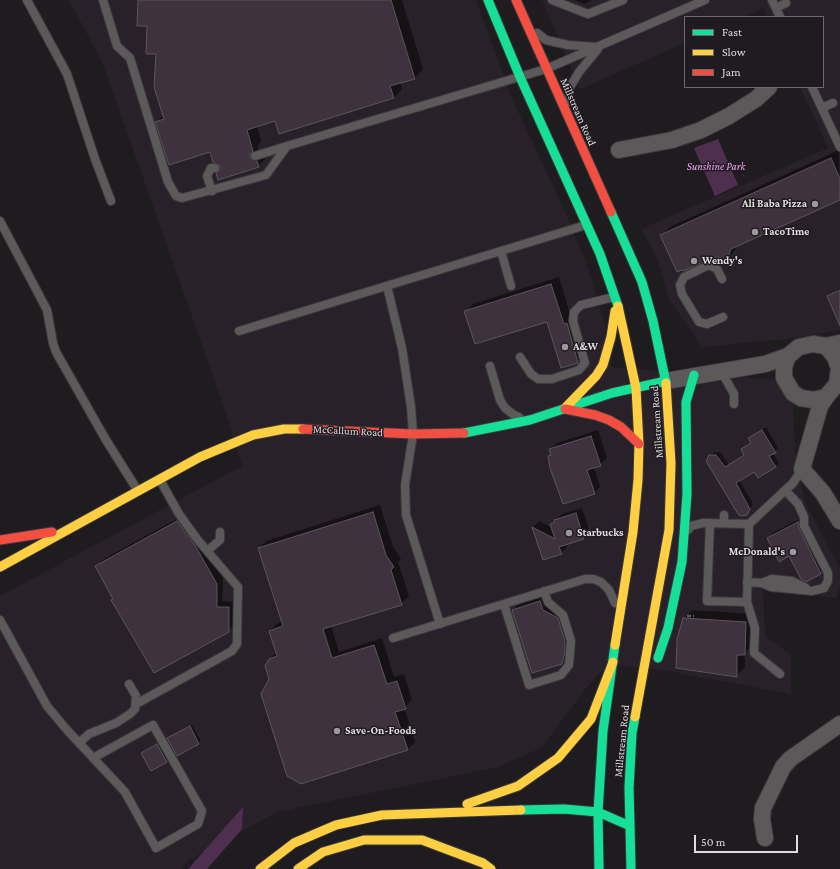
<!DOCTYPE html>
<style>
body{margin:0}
#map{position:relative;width:840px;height:869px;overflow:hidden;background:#1f1c1f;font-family:"Crimson Pro",serif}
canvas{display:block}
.legend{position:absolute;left:684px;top:16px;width:140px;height:72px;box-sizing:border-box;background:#201b20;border:1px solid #6c686c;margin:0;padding:5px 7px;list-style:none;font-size:12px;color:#dfdcdf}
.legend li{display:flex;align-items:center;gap:8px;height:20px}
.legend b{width:20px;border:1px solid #6c686c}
.scale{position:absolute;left:694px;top:835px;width:104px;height:18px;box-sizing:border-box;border:2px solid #dfdcdf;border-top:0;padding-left:5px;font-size:12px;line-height:14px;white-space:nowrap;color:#dfdcdf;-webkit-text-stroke:3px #201b20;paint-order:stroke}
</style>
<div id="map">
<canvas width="840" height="869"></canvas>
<ul class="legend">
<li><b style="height:5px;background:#16e098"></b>Fast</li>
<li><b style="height:5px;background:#ffcf43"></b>Slow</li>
<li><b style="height:5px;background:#f24e42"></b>Jam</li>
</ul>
<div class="scale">50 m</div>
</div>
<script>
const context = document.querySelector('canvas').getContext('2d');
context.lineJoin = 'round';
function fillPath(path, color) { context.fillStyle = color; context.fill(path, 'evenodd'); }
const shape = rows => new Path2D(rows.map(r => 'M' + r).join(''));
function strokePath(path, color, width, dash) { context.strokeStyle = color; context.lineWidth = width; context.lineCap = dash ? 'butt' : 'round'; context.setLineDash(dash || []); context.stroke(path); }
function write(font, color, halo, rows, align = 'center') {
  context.font = font + ' "Crimson Pro",serif'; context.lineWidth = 3; context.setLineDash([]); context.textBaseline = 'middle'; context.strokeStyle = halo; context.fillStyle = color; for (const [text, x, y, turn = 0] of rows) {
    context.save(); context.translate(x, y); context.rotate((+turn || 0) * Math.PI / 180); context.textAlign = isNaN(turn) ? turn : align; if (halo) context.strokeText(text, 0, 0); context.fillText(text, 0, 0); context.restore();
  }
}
const built = shape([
 [69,0,476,0,511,96,566,214,588,267,611,347,611,367,774,380,793,402,795,453,804,501,840,569,840,585,837,598,763,590,765,636,791,655,791,694,668,671,608,664,587,687,541,748,498,767,277,812,189,860,181,869,0,869,0,596,242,466,226,413,103,64],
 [542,0,840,0,840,330,786,339,702,347,669,299,657,257,641,229,828,148,800,87,823,87,823,17,768,17,764,8,743,17,685,17,685,43,580,89]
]);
const green = shape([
 [718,139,738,185,715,196,694,148],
 [243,807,242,829,207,869,188,869]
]);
const shadow = shape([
 [139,0,402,0,423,69,415,78,400,82,402,89,394,98,276,120,257,126,261,141,258,145,258,150,265,153,266,158,258,166,221,165,210,151,157,122,164,115,157,54],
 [574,0,592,0,584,4],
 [839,150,840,199,737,246,735,250,727,259,662,235,670,227],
 [559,277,571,317,586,353,578,361,562,367,548,320,466,312,473,304],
 [840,288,840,323,828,297],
 [766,427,778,448,773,453,779,463,775,467,754,470,739,480,753,504,747,514,710,456,714,452,720,452,729,465,745,455,742,449,752,442,750,438],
 [598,430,607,458,600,465,594,467,600,487,594,493,552,454,551,449,557,443],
 [380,505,393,547,401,559,398,562,409,596,401,604,331,626,339,652,382,638,394,677,404,674,412,700,404,708,415,742,407,750,270,679,269,659,277,652,270,631,278,623,282,622,259,548,266,541],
 [582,508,590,532,583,538,566,543,567,547,561,553,543,559,533,527,539,521,552,528,551,524,562,514],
 [184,515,202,540,223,578,222,601,235,602,234,625,228,631,114,599,96,566,102,560],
 [804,517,826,567,820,573,789,555,768,538,774,532],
 [547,595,571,635,568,656,561,663,513,610,519,604],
 [692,610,754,614,753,645,745,653,745,667,736,676,684,619],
 [192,725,201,741,178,755,170,737],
 [159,743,169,759,151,769,142,753]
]);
const building = shape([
 [138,0,391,0,415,79,390,86,394,98,279,134,275,121,247,130,253,151,250,154,250,158,257,161,259,167,218,180,216,173,220,170,220,166,213,162,210,152,169,165,155,122,164,119,154,87,156,54,146,54,147,26,137,26,138,0],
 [831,158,840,179,840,200,731,249,727,260,717,257,683,271,682,270,677,272,660,235,831,158],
 [551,284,564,324,567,323,578,363,561,368,547,322,475,344,464,311,551,284],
 [840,290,840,326,827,296,840,290],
 [762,430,776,453,769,456,776,467,758,478,754,472,736,483,750,509,747,515,741,516,738,514,706,461,709,455,716,455,725,467,744,455,741,449,751,443,748,438,762,430],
 [591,436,601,466,587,470,595,494,563,504,550,468,548,456,551,455,549,449,591,436],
 [373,512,386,555,394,567,391,570,402,605,323,629,332,658,374,645,387,684,397,681,406,709,395,712,408,750,301,784,287,776,261,694,269,679,265,666,269,659,277,656,269,631,283,626,258,548,373,512],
 [576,513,584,539,559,547,562,554,543,560,532,527,555,539,550,524,555,522,554,520,576,513],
 [177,521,196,547,217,584,217,607,229,607,229,632,154,673,111,600,113,599,95,566,177,521],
 [798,522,799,528,821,574,806,582,801,579,789,556,779,562,767,538,798,522],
 [540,601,543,610,558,618,565,642,565,652,562,664,532,673,512,610,540,601],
 [683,618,746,622,745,655,737,655,737,677,676,668,677,639,683,618],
 [190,726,199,744,177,756,167,738,190,726],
 [157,744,167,762,151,771,141,753,157,744]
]);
const path = shape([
 [687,616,694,616]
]);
const lane = shape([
 [27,0,67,74,95,159,111,201],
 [103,0,117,46,130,58,168,182,176,196,182,198,266,175,287,146,546,69,705,0],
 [552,0,588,14,623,0],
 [772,0,780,17],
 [776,8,786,3],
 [537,33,546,40,568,45,597,47],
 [812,87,840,147],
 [568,102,569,89,579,72,598,49],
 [822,108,833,103],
 [255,156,287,146],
 [212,191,207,176,211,168,215,168],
 [0,221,47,310,53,343,56,352,106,440,138,491],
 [501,251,511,286],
 [722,279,717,269,709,265,684,277,680,285,682,294,699,322,707,324,723,317],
 [387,286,402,348,411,407,413,434,405,485,406,515,440,624],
 [239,331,586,225],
 [520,357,531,374,538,379,552,379,579,370,585,363,573,321,574,312,581,305,614,297],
 [490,366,500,400,505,408,514,415,519,417],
 [721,371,734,394,734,404],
 [710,523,707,601,747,602,749,524,793,483,802,469],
 [724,523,724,515],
 [688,530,691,526,703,523,749,524],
 [207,551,220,540,220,532],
 [747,582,762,583,772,579,792,581,806,588],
 [762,583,771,587,812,591,824,588,828,581,828,573,804,526,804,517,798,504,785,490],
 [747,602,755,628,754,653,780,674],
 [504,604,529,685,561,675,569,665,571,641,563,615,548,602,544,591],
 [0,620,47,706,67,730,125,792,156,848,198,824,202,811,153,725,93,758],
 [393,638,585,579,593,579,601,582,609,590,615,603],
 [136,704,232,651,237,644,238,587,197,539,179,514,160,480],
 [79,743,89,734,116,723,130,714,135,709,136,696,129,684]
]);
const street = shape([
 [619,150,672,140,701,130,729,116,756,99,769,87],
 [826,346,835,357,839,368,837,384,826,397,813,400,801,398,793,393,784,378,784,367,788,356,799,347,813,344,826,346,840,343],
 [666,381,765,364,788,356],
 [826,397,820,406,802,469,823,493,840,521],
 [765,838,762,819,763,808,783,767,790,759,840,724]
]);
const fast = shape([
 [488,0,520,77,600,254,618,306],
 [611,212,642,282,653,321,666,383],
 [464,433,530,420,612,393,666,381],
 [658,658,668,628,682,562,687,494,686,402,694,375],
 [521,810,564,809,598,812,630,826],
 [630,826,629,788,632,733,635,717],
 [630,826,631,869],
 [599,869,598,812,603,731,615,645]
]);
const slow = shape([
 [566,407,596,376,603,365,611,337,615,311],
 [0,567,200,457,253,435,284,429,303,429],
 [615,645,633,532,638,480,639,444,636,388,618,306],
 [635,717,669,530,671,463,666,383],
 [467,804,518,786,558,758,591,719,613,662],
 [260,869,294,843,336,825,382,815,521,810],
 [298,869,323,852,364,840,422,840,483,863,491,869]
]);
const jam = shape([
 [516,0,611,212],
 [565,409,595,415,609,420,621,427,639,444],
 [303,429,413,434,464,433],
 [0,540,52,532]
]);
const markers = [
 [815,204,4,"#9c999c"],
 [755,232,4,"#9c999c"],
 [694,261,4,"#9c999c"],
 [565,347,4,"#9c999c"],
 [569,533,4,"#9c999c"],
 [793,552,4,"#9c999c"],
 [337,731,4,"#9c999c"]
];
const streetNames = [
 ["Millstream Road",578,112,66],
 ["Millstream Road",657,422,-94],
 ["McCallum Road",348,431,3],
 ["Millstream Road",622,741,-84]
];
const parkNames = [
 ["Sunshine Park",716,167]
];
const poiNames = [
 ["Ali Baba Pizza",807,204,"right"],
 ["TacoTime",763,232],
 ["Wendy's",702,261],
 ["A&W",573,347],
 ["Starbucks",577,533],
 ["McDonald's",785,552,"right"],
 ["Save-On-Foods",345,731]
];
fillPath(built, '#292129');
fillPath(green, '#4f2f4f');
fillPath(shadow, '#0007');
fillPath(building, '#3e323e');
strokePath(building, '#595659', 1);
strokePath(lane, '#3c393c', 10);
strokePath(street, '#3c393c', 18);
strokePath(fast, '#3c393c', 11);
strokePath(slow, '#3c393c', 11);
strokePath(jam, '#3c393c', 11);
strokePath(path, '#5c5a5c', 2.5, [4, 2]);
strokePath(lane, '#5c595b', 8);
strokePath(street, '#5c595b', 16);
strokePath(fast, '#16e098', 9);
strokePath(slow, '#ffcf43', 9);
strokePath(jam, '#f24e42', 9);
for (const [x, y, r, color] of markers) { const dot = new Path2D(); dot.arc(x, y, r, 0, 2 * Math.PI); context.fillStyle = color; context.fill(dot); strokePath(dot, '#201b20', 1.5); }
write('11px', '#dfdcdf', '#201b20', streetNames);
write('italic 11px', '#f1a1f3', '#201b20', parkNames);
write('bold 11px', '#dfdcdf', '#201b20', poiNames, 'left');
</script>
